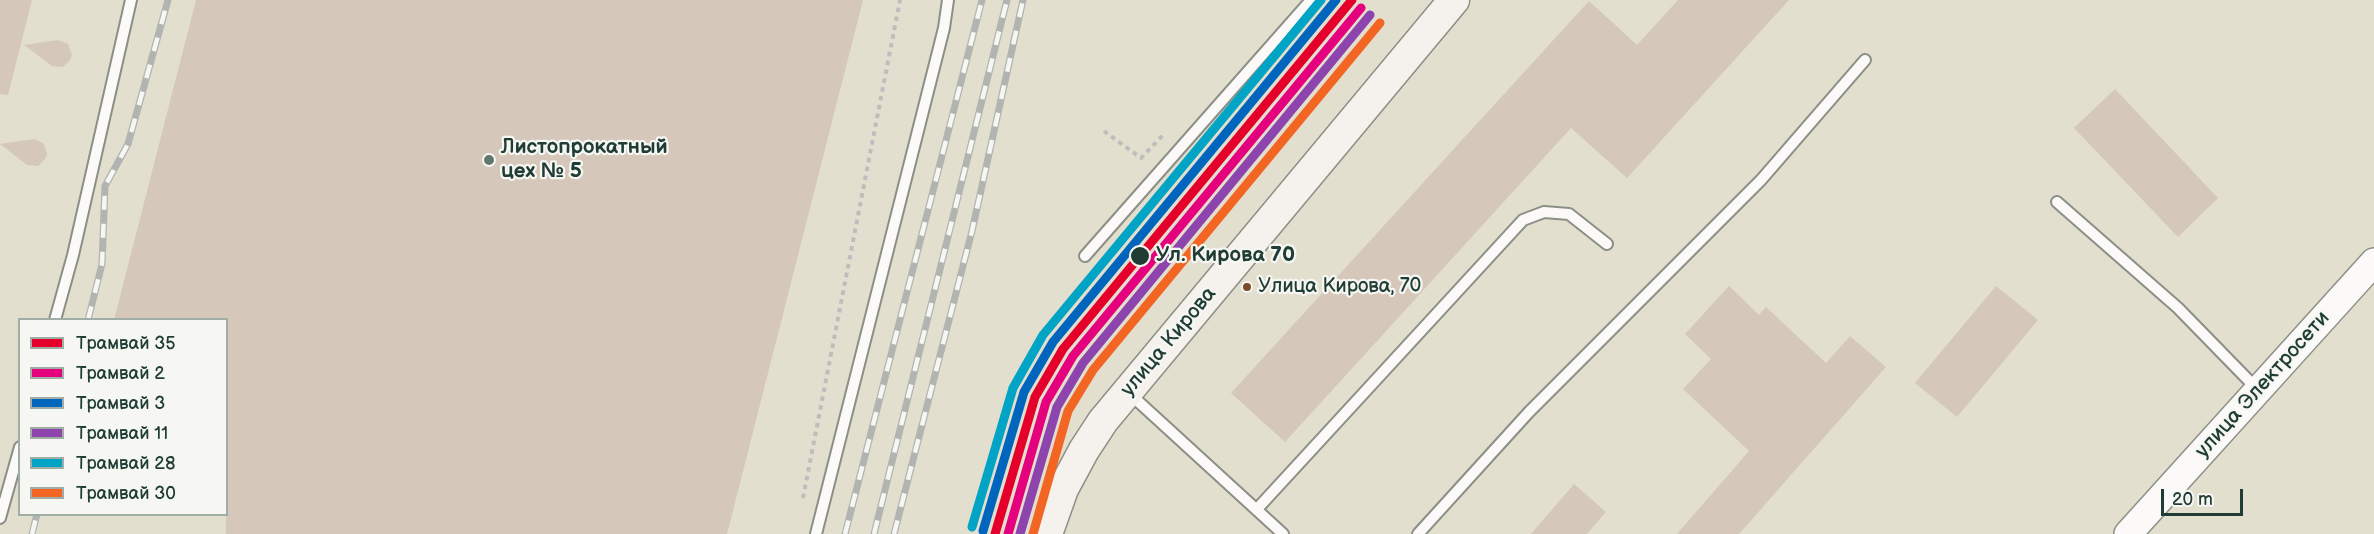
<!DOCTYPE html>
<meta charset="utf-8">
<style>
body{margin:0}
#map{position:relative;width:2374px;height:534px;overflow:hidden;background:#e2dfcf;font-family:"Balsamiq Sans",sans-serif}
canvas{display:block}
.legend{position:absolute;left:18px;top:318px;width:210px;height:198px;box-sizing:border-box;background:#f6f6f2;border:2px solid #a0aca6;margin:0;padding:8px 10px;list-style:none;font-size:18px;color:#1f3d34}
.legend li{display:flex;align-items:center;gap:12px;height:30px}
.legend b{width:30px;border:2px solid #a0aca6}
.scale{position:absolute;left:2161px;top:489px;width:82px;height:27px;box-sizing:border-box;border:3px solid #1f3d34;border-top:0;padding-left:8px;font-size:18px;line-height:21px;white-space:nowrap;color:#1f3d34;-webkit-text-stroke:4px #f6f6f2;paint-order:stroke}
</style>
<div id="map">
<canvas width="2374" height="534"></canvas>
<ul class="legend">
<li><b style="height:8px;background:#e4002b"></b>Трамвай 35</li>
<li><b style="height:8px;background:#e5007d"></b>Трамвай 2</li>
<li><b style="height:8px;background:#0065bd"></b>Трамвай 3</li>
<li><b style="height:8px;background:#8e44ad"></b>Трамвай 11</li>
<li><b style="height:8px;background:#02a4c6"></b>Трамвай 28</li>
<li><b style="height:8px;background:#f26522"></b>Трамвай 30</li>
</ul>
<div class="scale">20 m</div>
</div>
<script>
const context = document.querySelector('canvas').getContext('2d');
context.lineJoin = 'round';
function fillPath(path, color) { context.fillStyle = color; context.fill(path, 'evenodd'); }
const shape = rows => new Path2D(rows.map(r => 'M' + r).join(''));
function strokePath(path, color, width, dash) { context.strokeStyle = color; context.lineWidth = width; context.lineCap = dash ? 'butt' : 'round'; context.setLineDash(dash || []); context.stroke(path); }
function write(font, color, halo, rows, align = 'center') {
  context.font = font + ' "Balsamiq Sans",sans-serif'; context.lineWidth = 4.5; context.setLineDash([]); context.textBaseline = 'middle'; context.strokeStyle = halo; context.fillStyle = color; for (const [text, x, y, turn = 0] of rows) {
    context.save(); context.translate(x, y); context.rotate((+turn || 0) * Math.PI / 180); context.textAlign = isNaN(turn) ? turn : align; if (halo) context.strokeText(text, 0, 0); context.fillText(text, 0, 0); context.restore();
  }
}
const building = shape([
 [0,0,32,0,8,95,0,94],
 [196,0,863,0,727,534,226,534,226,320,114,320],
 [1678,0,1789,0,1627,178,1571,128,1285,442,1231,393,1589,1,1637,45],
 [58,40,68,44,72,55,70,60,63,67,52,66,24,45],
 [2115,89,2218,198,2178,237,2074,128],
 [34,139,43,143,47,153,46,158,38,166,27,165,0,144],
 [1729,286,1759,315,1766,307,1826,363,1850,336,1886,367,1739,534,1677,534,1749,451,1683,389,1711,359,1685,334],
 [1996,286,2038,320,1957,417,1915,383],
 [1574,484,1606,512,1587,534,1531,534]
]);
const path = shape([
 [1104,131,1141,158,1165,133],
 [803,498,900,0]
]);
const service = shape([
 [2057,202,2178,308,2258,390],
 [1085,256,1311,0],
 [55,320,73,255,131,0],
 [1130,394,1283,534],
 [1257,509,1523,220,1544,212,1569,214,1607,244],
 [0,518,20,447],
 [816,534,944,28,948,0],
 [1418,534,1529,412,1761,180,1865,60]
]);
const tertiary = shape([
 [2128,534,2374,262]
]);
const secondary = shape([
 [1047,534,1063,489,1084,450,1103,421,1454,0]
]);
const rail = shape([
 [88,320,102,264,105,186,128,144,168,0],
 [32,534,37,514],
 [845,534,982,0],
 [874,534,1007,0],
 [894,534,972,231,1023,0]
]);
const tram1 = shape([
 [995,534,1035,397,1063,349,1352,0]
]);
const tram2 = shape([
 [1008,534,1046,402,1073,356,1361,8]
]);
const tram3 = shape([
 [983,531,1024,392,1053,342,1336,0]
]);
const tram4 = shape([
 [1020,534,1057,407,1083,363,1370,15]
]);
const tram5 = shape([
 [972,527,1013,388,1043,335,1321,0]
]);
const tram6 = shape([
 [1033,534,1068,411,1093,370,1380,23]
]);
const markers = [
 [489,160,6,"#63766a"],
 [1140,256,10,"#1f3d34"],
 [1247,287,5,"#7a4b2a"]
];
const busNames = [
 ["Улица Кирова, 70",1258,287]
];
const poiNames = [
 ["Листопрокатный",501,148],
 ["цех № 5",501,172]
];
const stopNames = [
 ["Ул. Кирова 70",1156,256]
];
const streetNames = [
 ["улица Кирова",1169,342,-50],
 ["улица Электросети",2263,385,-48]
];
fillPath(building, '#d5c7b9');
strokePath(service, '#8c8f86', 14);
strokePath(tertiary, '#8c8f86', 30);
strokePath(secondary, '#8c8f86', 33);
strokePath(path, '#bbbeba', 4, [4.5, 4.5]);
strokePath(service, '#fbfaf8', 10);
strokePath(tertiary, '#fbfaf8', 27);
strokePath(secondary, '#f5f2ed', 30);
strokePath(rail, '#b2b4b1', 7);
strokePath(rail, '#f6f6f2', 4.5, [14]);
strokePath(tram1, '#e4002b', 9);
strokePath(tram2, '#e5007d', 9);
strokePath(tram3, '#0065bd', 9);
strokePath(tram4, '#8e44ad', 9);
strokePath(tram5, '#02a4c6', 9);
strokePath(tram6, '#f26522', 9);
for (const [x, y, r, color] of markers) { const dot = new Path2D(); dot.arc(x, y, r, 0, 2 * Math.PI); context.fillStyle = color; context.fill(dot); strokePath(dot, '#f6f6f2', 2); }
write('20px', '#1f3d34', '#f6f6f2', busNames, 'left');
write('bold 21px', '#1f3d34', '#f6f6f2', poiNames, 'left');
write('bold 21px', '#1f3d34', '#f6f6f2', stopNames, 'left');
write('21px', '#1f3d34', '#f6f6f2', streetNames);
</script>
